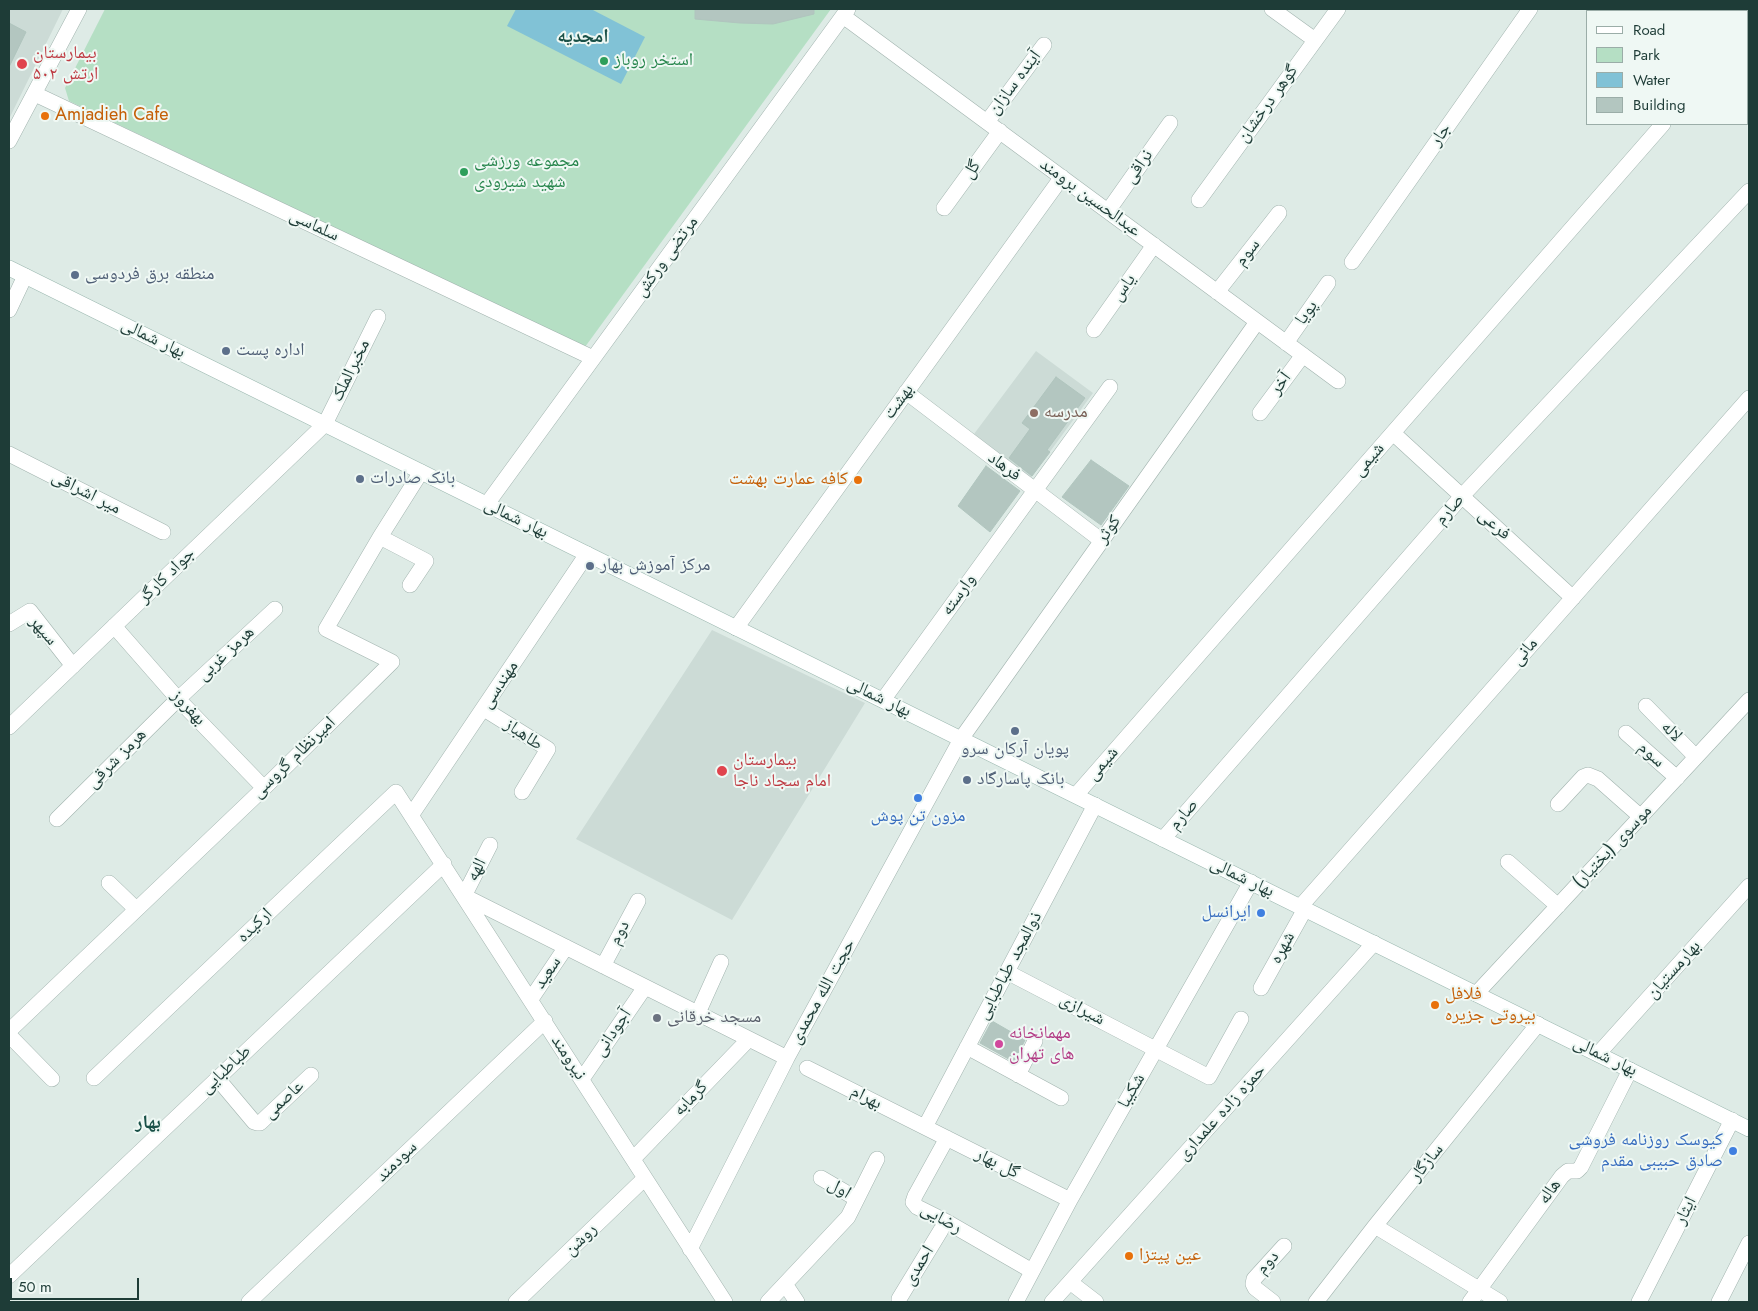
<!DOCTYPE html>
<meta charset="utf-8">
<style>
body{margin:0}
#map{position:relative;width:1758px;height:1311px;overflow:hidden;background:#deebe6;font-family:Jost,sans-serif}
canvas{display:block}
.frame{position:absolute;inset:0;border:10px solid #1e3c37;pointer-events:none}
.legend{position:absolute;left:1586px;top:10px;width:162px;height:115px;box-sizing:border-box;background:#eff8f4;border:1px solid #9bada8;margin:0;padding:6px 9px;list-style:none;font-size:15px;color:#1e3c37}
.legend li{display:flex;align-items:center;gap:10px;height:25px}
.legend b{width:25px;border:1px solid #9bada8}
.scale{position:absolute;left:10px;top:1278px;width:129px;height:22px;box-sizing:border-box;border:2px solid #1e3c37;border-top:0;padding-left:6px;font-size:15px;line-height:18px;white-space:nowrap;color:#1e3c37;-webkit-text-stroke:4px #eff8f4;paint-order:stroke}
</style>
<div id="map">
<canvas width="1758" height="1311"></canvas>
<div class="frame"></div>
<ul class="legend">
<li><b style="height:6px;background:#fff"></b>Road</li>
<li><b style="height:14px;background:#b5dfc4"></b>Park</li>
<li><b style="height:14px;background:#81c2d6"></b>Water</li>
<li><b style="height:14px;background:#b3c6c0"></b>Building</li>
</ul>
<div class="scale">50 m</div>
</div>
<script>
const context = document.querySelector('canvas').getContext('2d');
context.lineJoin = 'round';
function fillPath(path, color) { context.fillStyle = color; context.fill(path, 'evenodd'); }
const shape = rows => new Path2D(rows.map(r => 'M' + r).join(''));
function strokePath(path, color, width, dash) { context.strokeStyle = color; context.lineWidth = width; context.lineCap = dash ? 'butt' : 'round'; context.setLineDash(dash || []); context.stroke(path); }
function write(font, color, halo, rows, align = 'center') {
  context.font = font + ' Jost,"Noto Naskh Arabic",sans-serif'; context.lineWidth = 4; context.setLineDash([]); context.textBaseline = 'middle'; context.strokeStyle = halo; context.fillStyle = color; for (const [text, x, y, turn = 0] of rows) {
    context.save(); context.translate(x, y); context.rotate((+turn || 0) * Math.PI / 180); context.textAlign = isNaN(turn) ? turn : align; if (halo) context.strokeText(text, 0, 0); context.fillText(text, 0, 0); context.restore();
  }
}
const built = shape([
 [9,9,63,9,9,119],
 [1036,351,1093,393,1030,479,974,434],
 [712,630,865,703,732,920,576,839]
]);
const green = shape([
 [105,9,831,9,585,347,69,101,65,88]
]);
const water = shape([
 [516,9,591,9,645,37,621,84,507,26]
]);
const building = shape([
 [695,9,814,9,814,14,773,24,740,23,695,19,695,9],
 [9,23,26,32,9,67,9,23],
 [1056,377,1085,398,1047,450,1050,452,1032,476,1009,458,1030,429,1022,423,1056,377],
 [1091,460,1129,486,1101,525,1062,497,1091,460],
 [986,466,1020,491,990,532,958,506,986,466],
 [992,1021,1025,1040,1014,1062,980,1043,992,1021]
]);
const minor = shape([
 [1272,9,1315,40],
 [843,16,1338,381],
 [1747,28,1749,25],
 [35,94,593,358],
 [987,122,1044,45],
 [9,141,79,9],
 [1199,200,1338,9],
 [944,208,1000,131],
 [1108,211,1170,123],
 [1352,262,1530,9],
 [1217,292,1279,213],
 [9,310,25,276],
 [1094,330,1154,245],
 [1286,343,1328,283],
 [906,392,1102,541],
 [1260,413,1303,355],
 [1393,433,1573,598],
 [9,454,163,532],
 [487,504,848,9],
 [380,537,426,561,410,585],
 [9,624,30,611,73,666],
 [114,626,178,699,264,788],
 [736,628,1062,177],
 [883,700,1110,387],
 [1646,706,1696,757],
 [484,709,548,749,522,792],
 [9,727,325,424,378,317],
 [1626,733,1677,778],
 [1076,795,1663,124],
 [1558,804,1583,777,1588,775,1598,779,1641,817],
 [412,814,587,554],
 [57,819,178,699,275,609],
 [1163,839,1462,496,1749,191],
 [490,845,464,896,787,1058],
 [1508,862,1558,906],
 [109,883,136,909],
 [1300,907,1749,398],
 [603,966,638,901],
 [1007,972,1209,1077,1241,1019],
 [1261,988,1305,909],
 [1476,994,1749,700],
 [531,999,566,947],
 [698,1013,721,962],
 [9,1031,264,788,392,662,326,629,380,537,421,472],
 [9,1035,52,1079],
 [967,1047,1061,1098],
 [1598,1054,1749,886],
 [807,1068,1070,1200],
 [1018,1075,1035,1041],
 [94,1078,396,792,725,1302],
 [217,1078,254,1122,257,1123,260,1123,311,1075],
 [582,1079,645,987],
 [925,1127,1095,805],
 [947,1138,915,1196,913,1202,917,1207,947,1222,1032,1271],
 [633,1159,749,1039],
 [821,1178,857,1199],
 [1375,1226,1500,1302],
 [690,1249,787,1058,961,739,1257,322],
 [9,1276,444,864],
 [1070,1282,1096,1302],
 [785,1284,797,1302],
 [249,1302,545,1021],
 [516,1302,645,1178],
 [768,1302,848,1217,877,1159],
 [899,1302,899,1299,941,1230],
 [1016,1302,1070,1200,1251,882],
 [1052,1302,1374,943],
 [1273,1302,1255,1288,1253,1284,1254,1279,1284,1246],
 [1316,1302,1375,1226,1538,1024],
 [1470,1302,1562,1176,1568,1171,1577,1171,1581,1167,1630,1070],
 [1639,1302,1732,1120],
 [1719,1302,1749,1243]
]);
const secondary = shape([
 [9,268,1749,1129]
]);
const markers = [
 [604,61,5,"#2e9e5b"],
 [22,64,6,"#e0444e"],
 [45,116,5,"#e8710a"],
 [464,172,5,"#2e9e5b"],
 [75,275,5,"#5c6f8a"],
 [226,351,5,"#5c6f8a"],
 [1034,413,5,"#8d6e63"],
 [360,479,5,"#5c6f8a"],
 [858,480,5,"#e8710a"],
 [590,566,5,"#5c6f8a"],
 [1015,731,5,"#5c6f8a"],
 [722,771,6,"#e0444e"],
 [967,780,5,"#5c6f8a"],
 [918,798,5,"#3f7fe0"],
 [1261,913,5,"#3f7fe0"],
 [1435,1005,5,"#e8710a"],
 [657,1018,5,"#6b7280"],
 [999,1044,5,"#d1479c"],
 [1733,1151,5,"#3f7fe0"],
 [1129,1256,5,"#e8710a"]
];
const healthNames = [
 ["بیمارستان",33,54],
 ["۵۰۲ ارتش",33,75],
 ["بیمارستان",733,761],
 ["امام سجاد ناجا",733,782]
];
const leisureNames = [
 ["استخر روباز",614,61],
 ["مجموعه ورزشی",474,162],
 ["شهید شیرودی",474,183]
];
const streetNames = [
 ["آینده سازان",1015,83,-53],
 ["گوهر درخشان",1268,104,-54],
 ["جار",1441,135,-55],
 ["نراقی",1139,167,-55],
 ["گل",972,170,-54],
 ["عبدالحسین برومند",1090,198,36],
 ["سلماسی",314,226,25],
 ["سوم",1248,253,-52],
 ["مرتضی ورکش",667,257,-54],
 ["یاس",1124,288,-55],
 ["پویا",1307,313,-55],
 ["بهار شمالی",153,339,26],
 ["مخبرالملک",351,371,-64],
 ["آخر",1281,384,-53],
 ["بهشت",899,402,-54],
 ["شیمی",1369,460,-49],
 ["فرهاد",1004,467,37],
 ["میر اشراقی",86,493,27],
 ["صارم",1450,510,-49],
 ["بهار شمالی",516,519,26],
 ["فرعی",1494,525,42],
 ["کوثر",1109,530,-55],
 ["جواد کارگر",167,576,-44],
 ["وارسته",959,595,-54],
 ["سپهر",43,631,49],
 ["مانی",1525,652,-49],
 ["هرمز غربی",226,654,-43],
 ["مهندسی",500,685,-56],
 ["بهار شمالی",879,698,26],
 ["بهفروز",188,708,47],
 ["لاله",1671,732,45],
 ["طاهباز",523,735,35],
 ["سوم",1651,755,42],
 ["امیرنظام گروسی",294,758,-44],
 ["هرمز شرقی",117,759,-45],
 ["شیمی",1103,764,-49],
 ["صارم",1184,815,-49],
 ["موسوی (بختیار)",1613,847,-47],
 ["الهه",477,870,-63],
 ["بهار شمالی",1242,878,26],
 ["ارکیده",255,926,-44],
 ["دوم",620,933,-62],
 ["شهره",1283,948,-61],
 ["ذوالمجد طباطبایی",1010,966,-62],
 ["بهارمستیان",1674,970,-48],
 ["سعید",548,973,-56],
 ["حجت الله محمدی",823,992,-61],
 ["شیرازی",1082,1010,28],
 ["آجودانی",613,1033,-56],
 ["بهار شمالی",1605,1057,26],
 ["نیرومند",568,1058,57],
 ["طباطبایی",226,1070,-43],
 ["شکیبا",1132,1091,-60],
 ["بهرام",866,1098,27],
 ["گرمابه",691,1099,-46],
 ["عاصمی",284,1100,-43],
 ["حمزه زاده علمداری",1222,1113,-48],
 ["سودمند",397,1162,-44],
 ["سازگار",1427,1163,-51],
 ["گل بهار",997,1164,27],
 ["اول",839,1189,31],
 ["هاله",1550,1192,-54],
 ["ایثار",1686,1211,-63],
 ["رضایی",941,1219,30],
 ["روشن",581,1240,-44],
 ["دوم",1268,1263,-48],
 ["احمدی",919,1266,-59]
];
const foodNames = [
 ["Amjadieh Cafe",55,116],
 ["کافه عمارت بهشت",848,480,"right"],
 ["فلافل",1445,995],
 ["بیروتی جزیره",1445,1016],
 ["عین پیتزا",1139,1256]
];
const serviceNames = [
 ["منطقه برق فردوسی",85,275],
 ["اداره پست",236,351],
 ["بانک صادرات",370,479],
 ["مرکز آموزش بهار",600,566],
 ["پویان آرکان سرو",1015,750,"center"],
 ["بانک پاسارگاد",977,780]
];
const educationNames = [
 ["مدرسه",1044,413]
];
const shopNames = [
 ["مزون تن پوش",918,817,"center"],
 ["ایرانسل",1251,913],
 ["کیوسک روزنامه فروشی",1723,1141],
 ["صادق حبیبی مقدم",1723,1162]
];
const worshipNames = [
 ["مسجد خرقانی",667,1018]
];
const hotelNames = [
 ["مهمانخانه",1009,1034],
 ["های تهران",1009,1055]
];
const neighbourhoodNames = [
 ["امجدیه",583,37],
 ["بهار",148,1123]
];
fillPath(built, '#ccdbd6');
fillPath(green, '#b5dfc4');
fillPath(water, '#81c2d6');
fillPath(building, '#b3c6c0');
strokePath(building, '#b0c5be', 1);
strokePath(minor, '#a1b3ae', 16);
strokePath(secondary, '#9cb8b0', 16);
strokePath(minor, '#fff', 15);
strokePath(secondary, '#fff', 15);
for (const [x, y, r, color] of markers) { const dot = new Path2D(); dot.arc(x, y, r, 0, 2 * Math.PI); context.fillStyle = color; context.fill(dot); strokePath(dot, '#eff8f4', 2); }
write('18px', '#be3a42', '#eff8f4', healthNames, 'left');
write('18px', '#27864d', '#eff8f4', leisureNames, 'left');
write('18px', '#1e3c37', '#eff8f4', streetNames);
write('18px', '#c56008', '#eff8f4', foodNames, 'left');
write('18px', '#4e5e75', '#eff8f4', serviceNames, 'left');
write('18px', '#785e54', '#eff8f4', educationNames, 'left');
write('18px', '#366cbe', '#eff8f4', shopNames, 'right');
write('18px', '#5b616d', '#eff8f4', worshipNames, 'left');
write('18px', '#b23c85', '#eff8f4', hotelNames, 'left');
write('bold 19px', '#195047', '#eff8f4', neighbourhoodNames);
</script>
